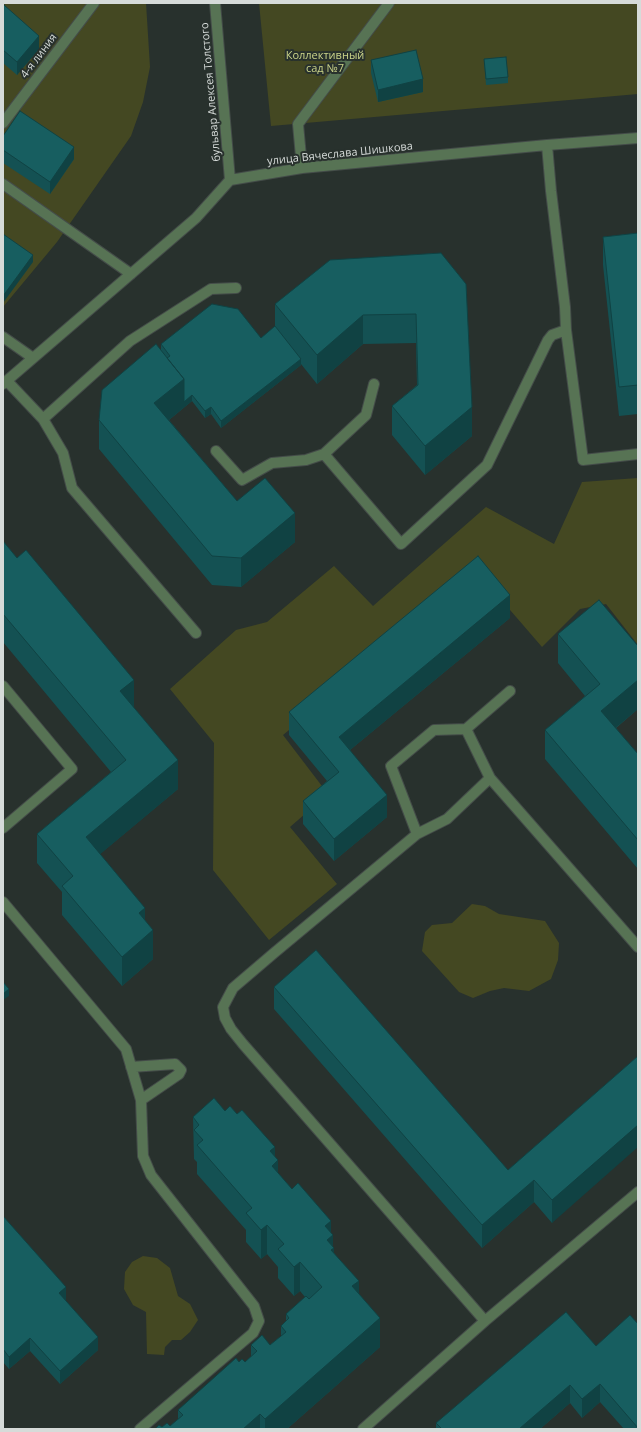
<!DOCTYPE html>
<meta charset="utf-8">
<style>
body{margin:0}
#map{position:relative;width:641px;height:1432px;overflow:hidden;background:#28312d;font-family:"Open Sans",sans-serif}
canvas{display:block}
.frame{position:absolute;inset:0;border:4px solid #d6dbd9;pointer-events:none}
</style>
<div id="map">
<canvas width="641" height="1432"></canvas>
<div class="frame"></div>
</div>
<script>
const context = document.querySelector('canvas').getContext('2d');
context.lineJoin = 'round';
function fillPath(path, color) { context.fillStyle = color; context.fill(path, 'evenodd'); }
const shape = rows => new Path2D(rows.map(r => 'M' + r).join(''));
function strokePath(path, color, width, dash) { context.strokeStyle = color; context.lineWidth = width; context.lineCap = dash ? 'butt' : 'round'; context.setLineDash(dash || []); context.stroke(path); }
function write(font, color, halo, rows, align = 'center') {
  context.font = font + ' "Open Sans",sans-serif'; context.lineWidth = 4; context.setLineDash([]); context.textBaseline = 'middle'; context.strokeStyle = halo; context.fillStyle = color; for (const [text, x, y, turn = 0] of rows) {
    context.save(); context.translate(x, y); context.rotate((+turn || 0) * Math.PI / 180); context.textAlign = isNaN(turn) ? turn : align; if (halo) context.strokeText(text, 0, 0); context.fillText(text, 0, 0); context.restore();
  }
}
const green = shape([
 [3,3,146,3,150,67,143,102,131,136,57,242,3,307],
 [259,3,638,3,638,94,271,126],
 [638,478,638,645,606,604,580,609,542,647,479,574,283,735,328,794,290,827,337,884,269,940,213,870,214,743,170,689,236,630,267,622,334,566,373,606,486,507,554,544,582,482],
 [472,904,485,906,499,914,545,921,559,943,558,960,551,979,529,991,504,988,490,991,473,998,459,992,422,951,425,932,432,925,452,923],
 [143,1256,157,1258,170,1268,178,1296,190,1304,198,1320,190,1332,181,1340,172,1340,165,1347,164,1355,147,1354,146,1312,133,1305,124,1289,125,1272,132,1262]
]);
const minor = shape([
 [215,3,230,180],
 [3,123,94,3],
 [547,145,551,191,565,307,566,330,583,460,638,454],
 [302,168,298,124,389,3],
 [3,184,131,274],
 [3,337,33,358],
 [7,381,43,419,63,453,72,488,196,633],
 [3,384,196,218,230,180,302,168,547,145,638,138],
 [43,419,130,341,211,289,236,288],
 [216,451,242,480,272,463,306,460,324,454,366,415,374,384],
 [324,454,401,544,487,465,548,340,552,335,566,330],
 [3,686,72,769,3,828],
 [490,778,466,729,510,691],
 [417,834,391,766,434,730,466,729],
 [3,902,126,1049,141,1100,143,1156,151,1175,254,1306,259,1321,253,1333,140,1429],
 [131,1067,175,1064,181,1070,179,1074,141,1100],
 [485,1321,243,1044,231,1029,225,1018,223,1007,233,988,274,953,417,834,447,819,490,778,638,947],
 [363,1429,485,1321,638,1192]
]);
const wall = shape([
 [3,6,39,49,17,75,3,63],
 [484,59,508,77,508,83,486,85],
 [371,60,423,92,378,102,371,73],
 [3,136,74,159,50,194,3,163],
 [638,233,638,414,619,416,603,265,603,237],
 [441,253,472,436,425,475,392,435,392,406,417,385,416,343,363,344,317,384,301,364,301,365,221,428,211,414,205,418,192,401,169,420,237,501,295,542,241,587,212,585,99,449,99,420,161,351,161,344,261,338,275,327,275,304],
 [3,541,134,708,178,789,100,854,145,920,153,959,122,986,62,915,62,892,37,863,37,834,111,772,3,642],
 [510,618,350,750,387,817,334,861,303,824,303,801,327,781,289,735,289,712],
 [558,634,638,646,638,709,616,728,638,754,638,869,545,759,545,730,585,696,558,663],
 [274,987,508,1170,638,1056,552,1223,534,1202,482,1248,274,1009],
 [225,1111,275,1157,278,1174,331,1233,334,1253,359,1293,380,1347,287,1429,155,1429,170,1426,178,1419,178,1410,239,1362,245,1362,251,1357,251,1345,270,1345,281,1336,281,1326,286,1321,286,1314,305,1297,300,1291,294,1296,278,1278,278,1267,267,1254,261,1259,246,1242,246,1230,197,1174,197,1162,194,1159,193,1117],
 [3,1216,66,1300,65,1300,98,1350,60,1384,30,1351,9,1369,3,1362],
 [638,1324,638,1429,624,1429,600,1402,582,1418,570,1403,540,1429,436,1429,436,1423,596,1346]
]);
const shadedWall = shape([
 [39,36,39,49,17,75,17,62],
 [423,79,423,92,378,102,378,90],
 [74,147,74,159,50,194,50,182],
 [33,255,33,262,3,303,3,296],
 [363,315,363,344,317,384,317,355],
 [301,359,301,365,221,428,221,421],
 [184,379,192,395,192,401,154,432,154,403],
 [211,407,211,414,205,418,205,411],
 [472,407,472,436,425,475,425,446],
 [295,513,295,542,241,587,241,558],
 [510,595,510,618,339,759,339,737],
 [134,680,134,708,120,691],
 [638,680,638,709,601,740,601,711],
 [178,760,178,789,86,866,86,837],
 [387,795,387,817,334,861,334,839],
 [145,908,145,937,139,913],
 [153,930,153,959,122,986,122,957],
 [9,989,9,996,3,1000,3,994],
 [638,1125,638,1147,552,1223,552,1200],
 [275,1147,275,1163,278,1160,278,1189,272,1195,270,1151],
 [534,1180,534,1202,482,1248,482,1225],
 [331,1221,331,1236,333,1235,333,1249,334,1248,334,1277,325,1226],
 [267,1225,267,1254,261,1259,261,1230],
 [300,1262,300,1291,294,1296,294,1267],
 [359,1281,359,1310,352,1286],
 [66,1287,66,1300,59,1306,59,1293],
 [380,1318,380,1347,287,1429,265,1429,265,1419],
 [98,1337,98,1350,60,1384,60,1371],
 [30,1338,30,1351,9,1369,9,1357],
 [600,1384,600,1402,582,1418,582,1399],
 [570,1385,570,1403,540,1429,519,1429],
 [260,1414,260,1429,243,1429]
]);
const building = shape([
 [4,5,39,36,17,62,3,50,3,6,4,5],
 [416,50,423,79,378,90,371,60,416,50],
 [506,57,508,77,486,79,484,59,506,57],
 [20,111,74,147,50,182,3,150,3,136,20,111],
 [638,233,638,385,619,387,603,237,638,233],
 [3,234,33,255,3,296,3,234],
 [441,253,466,284,472,407,425,446,392,406,418,385,416,314,363,315,317,355,275,304,330,260,441,253],
 [212,304,238,309,261,338,275,326,301,359,221,421,211,407,205,411,192,395,184,402,184,379,167,358,170,356,161,344,212,304],
 [156,344,184,379,154,403,237,501,265,478,295,513,241,558,212,556,99,420,102,390,156,344],
 [3,541,17,558,26,550,134,680,120,691,178,760,86,837,145,908,139,913,153,930,122,957,62,886,73,876,37,834,126,760,3,614,3,541],
 [478,556,510,595,339,737,387,795,334,839,303,801,339,772,289,712,478,556],
 [599,600,638,646,638,680,601,711,638,754,638,840,545,730,600,684,558,634,599,600],
 [316,950,508,1170,638,1056,638,1125,552,1200,534,1180,482,1225,274,987,316,950],
 [3,982,9,989,3,994,3,982],
 [214,1098,225,1111,230,1106,237,1114,242,1110,275,1147,270,1151,278,1160,272,1166,292,1189,298,1183,331,1221,325,1226,333,1235,327,1240,334,1248,331,1250,359,1281,352,1286,380,1318,265,1419,260,1414,243,1429,155,1429,159,1425,162,1427,167,1423,170,1426,183,1415,178,1410,236,1358,239,1362,242,1359,245,1362,257,1351,251,1345,262,1335,270,1345,286,1332,281,1326,289,1318,286,1314,306,1296,309,1299,322,1287,300,1262,294,1267,278,1249,284,1244,267,1225,261,1230,246,1213,252,1208,197,1145,203,1140,194,1130,199,1125,193,1117,214,1098],
 [3,1216,66,1287,59,1293,98,1337,60,1371,30,1338,9,1357,3,1349,3,1216],
 [566,1312,596,1346,630,1315,638,1324,638,1428,600,1384,582,1399,570,1385,519,1429,442,1429,436,1423,566,1312]
]);
const streetNames = [
 ["4-я линия",39,56,-53],
 ["бульвар Алексея Толстого",211,92,-95],
 ["улица Вячеслава Шишкова",340,154,-6]
];
const parkNames = [
 ["Коллективный",325,56],
 ["сад №7",325,69]
];
fillPath(green, '#444822');
strokePath(minor, '#444c49', 12);
strokePath(minor, '#577354', 10);
fillPath(wall, '#145153');
fillPath(shadedWall, '#104243');
fillPath(building, '#175e60');
strokePath(building, '#104243', 1);
write('11px', '#d6dbd9', '#28312d', streetNames);
write('11px', '#cbd489', '#28312d', parkNames);
</script>
